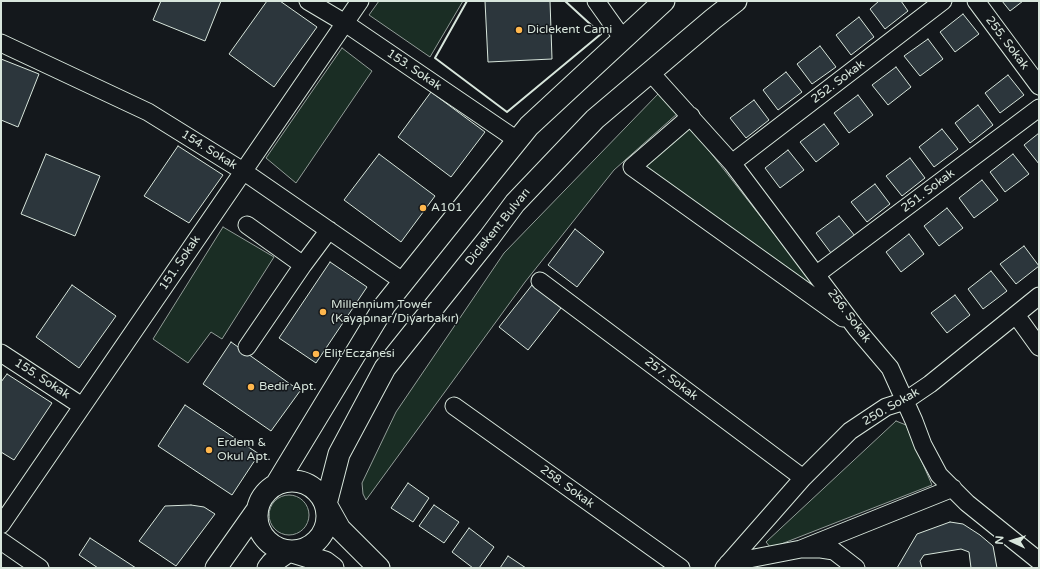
<!DOCTYPE html>
<meta charset="utf-8">
<style>
body{margin:0}
#map{position:relative;width:1040px;height:569px;overflow:hidden;background:#14181c;font-family:"Varela Round",sans-serif}
canvas{display:block}
.frame{position:absolute;inset:0;border:2px solid #d8e6dc;pointer-events:none}
.north{position:absolute;left:992px;top:521px;width:40px;height:40px;-webkit-text-stroke:3px #14181c;paint-order:stroke;rotate:274deg;font-size:11px;font-weight:700;line-height:16px;text-align:center;color:#d8e6dc}
.north::after{content:'';display:block;margin:auto;width:14px;height:18px;background:#d8e6dc;clip-path:polygon(50% 0,100% 100%,50% 72%,0 100%)}
</style>
<div id="map">
<canvas width="1040" height="569"></canvas>
<div class="frame"></div>
<div class="north">N</div>
</div>
<script>
const context = document.querySelector('canvas').getContext('2d');
context.lineJoin = 'round';
function fillPath(path, color) { context.fillStyle = color; context.fill(path, 'evenodd'); }
const shape = rows => new Path2D(rows.map(r => 'M' + r).join(''));
function strokePath(path, color, width, dash) { context.strokeStyle = color; context.lineWidth = width; context.lineCap = dash ? 'butt' : 'round'; context.setLineDash(dash || []); context.stroke(path); }
function write(font, color, halo, rows, align = 'center') {
  context.font = font + ' "Varela Round",sans-serif'; context.lineWidth = 3; context.setLineDash([]); context.textBaseline = 'middle'; context.strokeStyle = halo; context.fillStyle = color; for (const [text, x, y, turn = 0] of rows) {
    context.save(); context.translate(x, y); context.rotate((+turn || 0) * Math.PI / 180); context.textAlign = isNaN(turn) ? turn : align; if (halo) context.strokeText(text, 0, 0); context.fillText(text, 0, 0); context.restore();
  }
}
const green = shape([
 [379,1,463,1,430,57,369,15,379,1],
 [342,48,372,71,296,183,266,158,342,48],
 [659,93,678,113,614,170,525,282,366,500,363,494,362,483,396,412,504,253,659,93],
 [689,125,815,286,812,290,642,166,689,125],
 [223,227,274,257,222,339,211,332,188,363,153,339,223,227],
 [896,421,906,425,932,485,771,548,766,542,896,421],
 '269 515a20 20 0 1 1 40 0a20 20 0 1 1-40 0Z'
]);
const building = shape([
 [161,1,221,1,205,41,153,20,161,1],
 [267,1,280,1,317,27,274,87,229,54,267,1],
 [485,1,550,1,552,59,488,62,485,1],
 [879,1,901,1,908,11,885,29,870,9,879,1],
 [1002,1,1023,1,1010,11,1002,1],
 [963,14,979,34,955,52,940,32,963,14],
 [859,17,874,37,851,55,836,35,859,17],
 [928,39,943,59,920,76,904,56,928,39],
 [820,46,836,67,812,84,797,64,820,46],
 [1,59,39,74,18,127,1,120,1,59],
 [896,67,911,87,888,105,872,85,896,67],
 [786,72,802,92,778,110,763,90,786,72],
 [1008,75,1024,95,1000,113,985,93,1008,75],
 [431,92,485,132,451,177,398,137,431,92],
 [858,95,873,115,849,133,834,113,858,95],
 [754,100,769,120,746,138,730,118,754,100],
 [978,105,993,125,970,143,955,123,978,105],
 [824,124,839,144,816,162,800,142,824,124],
 [942,129,958,149,934,167,919,147,942,129],
 [1039,133,1039,164,1024,145,1039,133],
 [178,146,223,175,189,223,144,196,178,146],
 [788,150,804,170,780,188,765,168,788,150],
 [46,154,100,176,75,236,21,214,46,154],
 [379,154,435,196,401,242,344,200,379,154],
 [1013,154,1029,174,1005,192,990,172,1013,154],
 [910,158,925,178,902,196,886,176,910,158],
 [982,180,998,200,974,218,959,198,982,180],
 [875,184,890,204,867,222,851,202,875,184],
 [947,208,963,228,939,246,924,226,947,208],
 [839,216,855,236,831,253,816,233,839,216],
 [575,229,604,252,577,287,548,265,575,229],
 [909,234,924,254,901,272,886,252,909,234],
 [1024,246,1039,266,1016,284,1000,264,1024,246],
 [330,262,367,287,316,363,279,338,330,262],
 [991,271,1007,291,983,309,968,289,991,271],
 [72,285,116,316,79,368,36,337,72,285],
 [532,285,561,308,528,350,499,327,532,285],
 [955,295,970,315,947,333,931,313,955,295],
 [231,342,300,391,271,431,203,384,231,342],
 [7,374,52,403,14,460,1,452,1,382,7,374],
 [185,405,259,454,232,495,158,446,185,405],
 [408,483,429,498,413,522,391,508,408,483],
 [191,505,204,507,215,514,176,566,139,541,165,506,191,505],
 [434,505,459,522,444,543,419,526,434,505],
 [950,522,963,524,980,535,993,546,997,568,971,568,969,552,961,549,924,555,920,561,922,568,897,568,917,534,950,522],
 [469,528,494,547,479,568,473,568,452,552,469,528],
 [90,538,136,568,98,568,79,555,90,538],
 [508,556,526,568,500,568,508,556]
]);
const minor = shape([
 [308,1,345,23,517,140],
 [596,1,623,39],
 [976,1,1039,86],
 [1,43,148,112,243,171,404,282],
 [650,72,732,163,856,328,890,368,914,421,923,445,939,475,967,503,1039,561],
 [691,116,632,167,843,318],
 [732,163,943,1],
 [247,225,303,265],
 [817,274,1039,108],
 [540,281,803,478],
 [1016,315,1039,347],
 [247,347,303,265,329,230],
 [1,353,82,406],
 [454,406,681,568],
 [1,525,360,1],
 [1,541,40,568],
 [801,549,953,488],
 [728,563,801,549,821,549,834,551,856,568],
 [724,568,803,478,850,431,886,407,905,401,930,384,1039,296]
]);
const major = shape([
 '257 516a35 35 0 1 1 70 0a35 35 0 1 1-70 0Z',
 [277,483,385,305,453,220,529,126,664,1],
 [216,568,257,510],
 [268,568,272,563,289,551,325,562,333,568],
 [379,568,340,529,326,504,339,454,385,368,489,238,515,203,595,119,713,19,736,1]
]);
const wall = shape([
 [467,1,435,58,507,112,601,34,565,1]
]);
const markers = [
 [519,30,4,"#ffb74d"],
 [423,208,4,"#ffb74d"],
 [323,312,4,"#ffb74d"],
 [316,354,4,"#ffb74d"],
 [251,387,4,"#ffb74d"],
 [209,450,4,"#ffb74d"]
];
const poiNames = [
 ["Diclekent Cami",527,30],
 ["A101",431,208],
 ["Millennium Tower",331,305],
 ["(Kayapınar/Diyarbakır)",331,319],
 ["Elit Eczanesi",324,354],
 ["Bedir Apt.",259,387],
 ["Erdem &",217,443],
 ["Okul Apt.",217,457]
];
const streetNames = [
 ["255. Sokak",1007,43,53],
 ["153. Sokak",414,70,34],
 ["252. Sokak",838,82,-37],
 ["154. Sokak",209,150,32],
 ["251. Sokak",928,191,-37],
 ["Diclekent Bulvarı",498,227,-51],
 ["151. Sokak",180,263,-56],
 ["256. Sokak",849,316,53],
 ["155. Sokak",42,379,33],
 ["257. Sokak",671,379,37],
 ["250. Sokak",891,407,-30],
 ["258. Sokak",567,487,36]
];
fillPath(green, '#1a2d24');
strokePath(green, '#939e99', 1);
fillPath(building, '#2c363c');
strokePath(building, '#d8e6dc', 1);
strokePath(minor, '#d8e6dc', 19);
strokePath(major, '#d8e6dc', 23);
strokePath(minor, '#14181c', 17);
strokePath(major, '#14181c', 21);
strokePath(wall, '#d8e6dc', 2);
for (const [x, y, r, color] of markers) { const dot = new Path2D(); dot.arc(x, y, r, 0, 2 * Math.PI); context.fillStyle = color; context.fill(dot); strokePath(dot, '#14181c', 1.5); }
write('12px', '#d8e6dc', '#14181c', poiNames, 'left');
write('12px', '#d8e6dc', '#14181c', streetNames);
</script>
